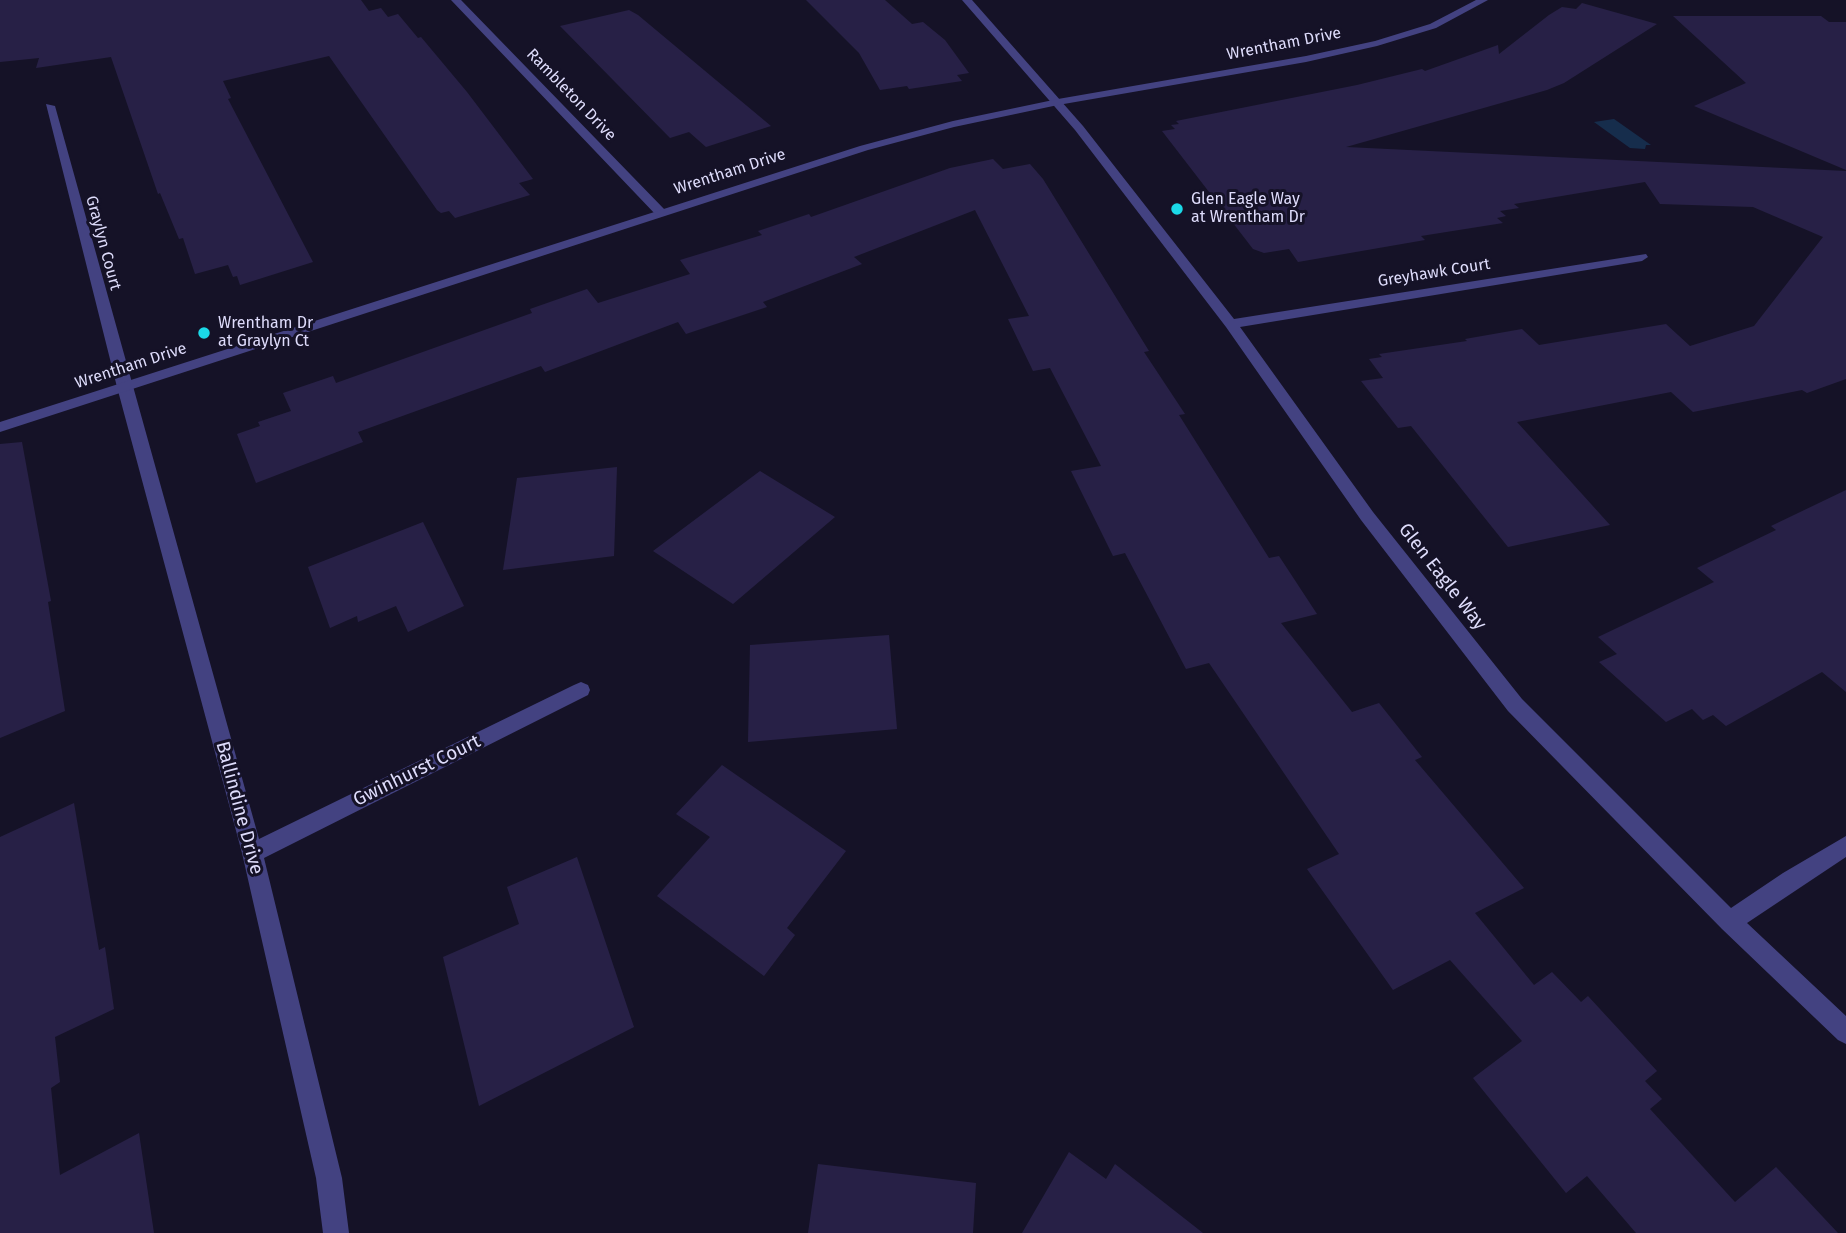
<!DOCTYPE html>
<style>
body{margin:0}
canvas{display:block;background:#151227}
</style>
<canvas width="1846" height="1233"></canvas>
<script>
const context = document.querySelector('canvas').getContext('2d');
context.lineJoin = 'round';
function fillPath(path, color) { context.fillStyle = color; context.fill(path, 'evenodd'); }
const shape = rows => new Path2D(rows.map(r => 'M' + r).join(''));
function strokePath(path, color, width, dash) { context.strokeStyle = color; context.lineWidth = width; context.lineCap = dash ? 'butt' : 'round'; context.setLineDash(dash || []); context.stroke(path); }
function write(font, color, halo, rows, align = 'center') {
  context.font = font + ' "Fira Sans",sans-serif'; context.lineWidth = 6; context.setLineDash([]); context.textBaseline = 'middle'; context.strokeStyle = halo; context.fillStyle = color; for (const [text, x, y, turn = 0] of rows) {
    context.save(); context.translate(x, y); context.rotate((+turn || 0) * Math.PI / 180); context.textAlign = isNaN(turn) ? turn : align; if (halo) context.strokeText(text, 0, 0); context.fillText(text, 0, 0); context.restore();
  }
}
const water = shape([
 [1614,119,1651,145,1646,145,1645,149,1630,148,1594,122]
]);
const building = shape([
 [0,0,361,0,369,11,381,8,388,17,398,14,418,38,421,37,467,92,533,179,519,183,530,195,455,218,449,211,441,213,437,210,329,56,223,81,231,98,228,99,313,262,240,285,237,276,233,277,228,265,195,274,183,238,179,239,160,193,158,194,111,57,36,68,39,58,0,62],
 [806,0,885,0,912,24,923,22,945,40,969,73,957,75,962,81,909,89,907,86,880,90,859,53],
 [1582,3,1657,24,1564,83,1547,90,1346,147,1846,171,1846,379,1807,393,1802,390,1693,412,1671,392,1517,422,1610,525,1508,547,1411,426,1398,428,1361,381,1383,378,1369,359,1382,357,1379,354,1467,341,1465,339,1522,329,1539,345,1666,324,1690,346,1754,326,1823,237,1753,207,1660,204,1645,182,1514,204,1519,208,1500,211,1506,216,1497,218,1503,223,1421,236,1425,240,1298,262,1289,249,1264,253,1253,249,1162,131,1175,129,1171,125,1179,124,1176,121,1357,85,1422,69,1425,71,1498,45,1499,54,1549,15,1562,7,1576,9],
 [629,10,638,15,771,126,706,147,689,132,670,138,560,26],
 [1673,16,1821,16,1829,22,1846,22,1846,170,1694,106,1746,83],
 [993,159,1003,169,1030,164,1043,179,1149,351,1144,352,1185,414,1179,415,1269,558,1279,556,1317,614,1281,623,1352,712,1379,703,1422,757,1415,760,1524,888,1475,913,1534,985,1552,972,1581,1002,1588,996,1657,1071,1645,1081,1662,1099,1650,1109,1735,1202,1776,1167,1838,1233,1636,1233,1587,1176,1566,1193,1473,1078,1522,1041,1450,960,1393,990,1307,869,1339,854,1209,663,1186,669,1125,553,1113,556,1071,471,1101,466,1050,368,1033,371,1008,319,1029,316,975,210,854,257,862,264,763,302,767,307,686,334,678,322,545,372,541,366,358,432,363,442,256,483,237,434,260,426,258,422,291,411,283,393,333,376,336,383,532,313,530,309,587,289,598,303,690,274,680,260,762,235,758,231,809,214,811,217,950,168],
 [22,442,51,601,48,602,65,711,0,738,0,444],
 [617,467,614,556,503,570,517,478],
 [760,471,835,517,733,604,653,551],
 [1846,490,1846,692,1822,672,1726,726,1713,715,1703,720,1692,709,1666,722,1599,662,1617,654,1598,637,1714,582,1697,568,1776,530,1771,526],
 [423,522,464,606,408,632,396,606,358,622,357,616,330,628,308,567],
 [889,635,897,729,748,742,750,645],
 [722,765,846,851,787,928,795,935,764,976,657,896,710,837,676,814],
 [74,803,99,950,105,947,114,1009,55,1037,60,1082,51,1088,60,1175,139,1133,154,1233,0,1233,0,837],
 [577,857,634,1027,479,1106,443,957,519,924,507,887],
 [1069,1152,1106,1179,1115,1164,1203,1233,1022,1233],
 [818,1164,976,1183,973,1233,808,1233]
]);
const minor = shape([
 [451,0,461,0,665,210,665,216,657,216,451,0],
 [962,0,972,0,1083,126,1234,319,1646,254,1648,257,1642,261,1240,327,1373,512,1522,699,1731,908,1783,873,1846,836,1846,857,1747,923,1846,1016,1846,1044,1838,1040,1722,929,1508,711,1361,520,1226,327,1075,130,962,0],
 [46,104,55,106,259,839,574,685,581,682,588,685,590,690,588,695,264,858,342,1178,349,1233,323,1233,316,1178,242,853,117,387,46,104]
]);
const tertiary = shape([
 [1476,0,1488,0,1436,28,1377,46,1306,62,1058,105,954,127,868,150,0,432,0,422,860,146,953,121,1058,99,1306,56,1375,41,1430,24,1476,0]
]);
const markers = [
 [1177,209,7,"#1bd9e8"],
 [204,333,7,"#1bd9e8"]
];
const farStreetnames = [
 ["Wrentham Drive",1284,44,-11],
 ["Rambleton Drive",571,95,46],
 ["Wrentham Drive",730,172,-18],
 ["Graylyn Court",103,243,75],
 ["Greyhawk Court",1434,273,-9],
 ["Wrentham Drive",131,366,-18]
];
const farPoinames = [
 ["Glen Eagle Way",1191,200],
 ["at Wrentham Dr",1191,218],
 ["Wrentham Dr",218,324],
 ["at Graylyn Ct",218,342]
];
const streetNames = [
 ["Glen Eagle Way",1442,577,52],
 ["Gwinhurst Court",417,771,-26],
 ["Ballindine Drive",239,808,75]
];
fillPath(water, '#162d4c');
fillPath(building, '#272046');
fillPath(minor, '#434281');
fillPath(tertiary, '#434281');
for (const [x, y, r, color] of markers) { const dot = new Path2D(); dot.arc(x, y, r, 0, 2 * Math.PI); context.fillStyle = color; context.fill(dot); strokePath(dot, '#151227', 2.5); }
write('16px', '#dedcfb', '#151227', farStreetnames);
write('16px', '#dedcfb', '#151227', farPoinames, 'left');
write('19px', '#dedcfb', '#151227', streetNames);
</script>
